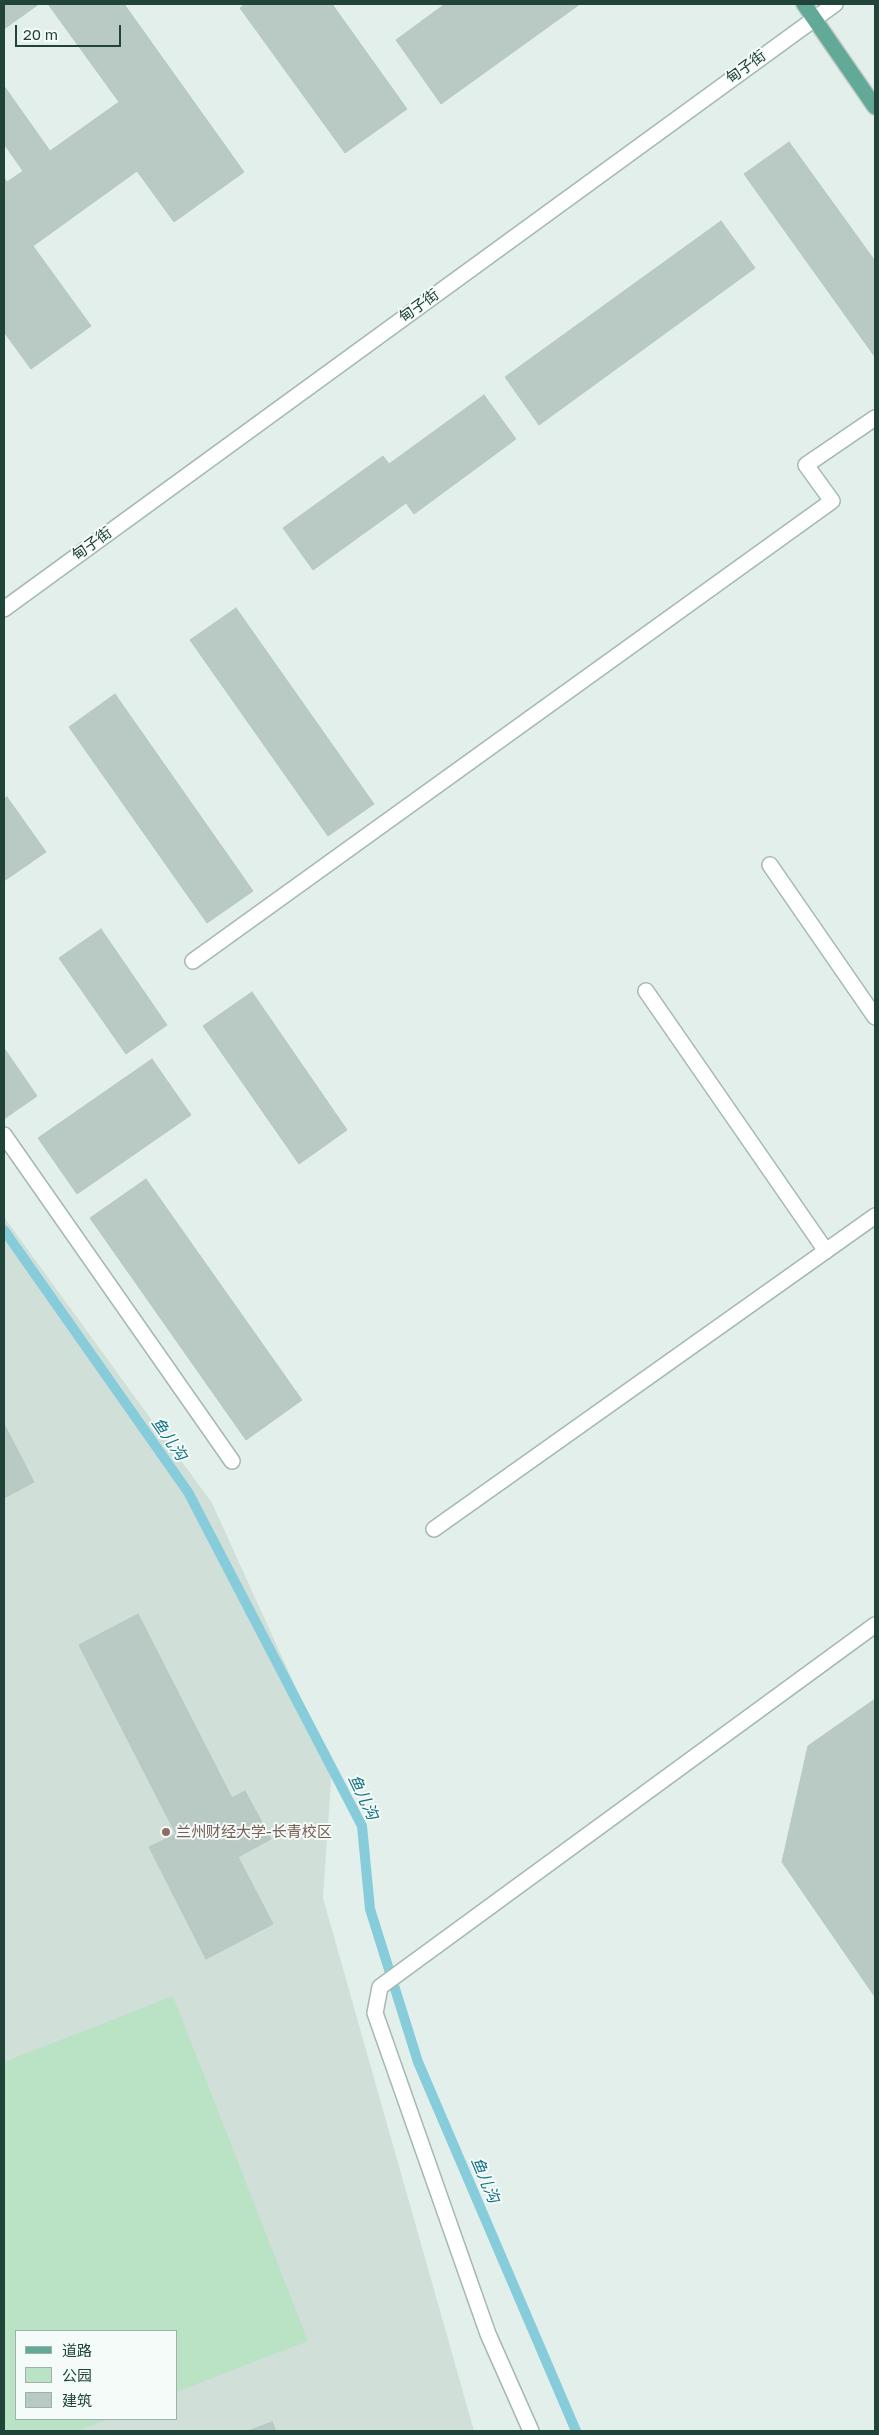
<!DOCTYPE html>
<meta charset="utf-8">
<style>
body{margin:0}
#map{position:relative;width:879px;height:2435px;overflow:hidden;background:#e3efea;font-family:"Golos Text","Noto Sans SC",sans-serif}
canvas{display:block}
.frame{position:absolute;inset:0;border:5px solid #20433a;pointer-events:none}
.legend{position:absolute;left:15px;top:2330px;width:162px;height:90px;box-sizing:border-box;background:#f5fbf8;border:1px solid #a0b1ac;margin:0;padding:6px 9px;list-style:none;font-size:15px;color:#20433a}
.legend li{display:flex;align-items:center;gap:10px;height:25px}
.legend b{width:25px;border:1px solid #a0b1ac}
.scale{position:absolute;left:15px;top:25px;width:106px;height:22px;box-sizing:border-box;border:2px solid #20433a;border-top:0;padding-left:6px;font-size:15px;line-height:18px;white-space:nowrap;color:#20433a;-webkit-text-stroke:4px #f5fbf8;paint-order:stroke}
</style>
<div id="map">
<canvas width="879" height="2435"></canvas>
<div class="frame"></div>
<ul class="legend">
<li><b style="height:6px;background:#63a997"></b>道路</li>
<li><b style="height:14px;background:#bae2c5"></b>公园</li>
<li><b style="height:14px;background:#b8cac3"></b>建筑</li>
</ul>
<div class="scale">20 m</div>
</div>
<script>
const context = document.querySelector('canvas').getContext('2d');
context.lineJoin = 'round';
function fillPath(path, color) { context.fillStyle = color; context.fill(path, 'evenodd'); }
const shape = rows => new Path2D(rows.map(r => 'M' + r).join(''));
function strokePath(path, color, width, dash) { context.strokeStyle = color; context.lineWidth = width; context.lineCap = dash ? 'butt' : 'round'; context.setLineDash(dash || []); context.stroke(path); }
function write(font, color, halo, rows, align = 'center') {
  context.font = font + ' "Golos Text","Noto Sans SC",sans-serif'; context.lineWidth = 4; context.setLineDash([]); context.textBaseline = 'middle'; context.strokeStyle = halo; context.fillStyle = color; for (const [text, x, y, turn = 0] of rows) {
    context.save(); context.translate(x, y); context.rotate((+turn || 0) * Math.PI / 180); context.textAlign = isNaN(turn) ? turn : align; if (halo) context.strokeText(text, 0, 0); context.fillText(text, 0, 0); context.restore();
  }
}
const built = shape([
 [4,1217,212,1503,332,1767,323,1898,474,2431,4,2431],
 [16,2331,176,2331,176,2419,16,2419]
]);
const green = shape([
 [173,1996,308,2341,176,2392,176,2331,16,2331,16,2419,109,2419,77,2431,4,2431,4,2062]
]);
const stream = shape([
 [4,1230,188,1492,362,1826,370,1909,418,2062,576,2431]
]);
const building = shape([
 [4,4,39,4,4,29,4,4],
 [48,4,124,4,244,172,174,222,137,171,33,246,91,326,31,369,4,332,4,178,7,182,23,171,4,144,4,86,50,151,119,102,48,4],
 [245,4,332,4,407,109,345,153,240,8,245,4],
 [445,4,580,4,441,104,396,40,445,4],
 [789,142,875,261,875,357,744,174,789,142],
 [721,221,755,268,539,425,505,377,721,221],
 [484,395,516,439,414,514,406,503,313,570,283,528,383,456,389,464,484,395],
 [236,608,374,804,328,836,190,640,236,608],
 [115,694,253,891,207,923,69,727,115,694],
 [7,797,46,852,4,881,4,799,7,797],
 [101,929,167,1025,126,1054,59,958,101,929],
 [252,992,347,1130,299,1164,203,1026,252,992],
 [4,1048,37,1096,4,1119,4,1048],
 [152,1059,191,1115,77,1194,38,1138,152,1059],
 [146,1179,302,1400,246,1440,90,1218,146,1179],
 [4,1424,34,1482,4,1498,4,1424],
 [138,1614,232,1798,245,1791,271,1839,238,1857,273,1924,206,1959,149,1847,176,1834,79,1645,138,1614],
 [875,1699,875,1997,782,1862,808,1746,875,1699],
 [272,2422,276,2431,248,2431,272,2422]
]);
const lane = shape([
 [770,865,875,1017],
 [646,991,826,1251],
 [4,1135,232,1461],
 [434,1529,875,1216]
]);
const street = shape([
 [4,609,835,4],
 [193,961,832,501,806,465,875,418],
 [531,2431,488,2334,375,2013,380,1987,875,1625]
]);
const primary = shape([
 [804,4,875,107]
]);
const markers = [
 [166,1832,5,"#8d6e63"]
];
const streetNames = [
 ["甸子街",746,67,-36],
 ["甸子街",419,306,-36],
 ["甸子街",92,544,-36]
];
const educationNames = [
 ["兰州财经大学-长青校区",176,1832]
];
const waterNames = [
 ["鱼儿沟",169,1439,55],
 ["鱼儿沟",363,1797,64],
 ["鱼儿沟",485,2180,67]
];
fillPath(built, '#d1dfd9');
fillPath(green, '#bae2c5');
strokePath(stream, '#86ccda', 10);
fillPath(building, '#b8cac3');
strokePath(building, '#b5c9c1', 1);
strokePath(lane, '#a5b8b2', 18);
strokePath(street, '#a5b8b2', 18);
strokePath(primary, '#c1cac8', 18);
strokePath(lane, '#fff', 15);
strokePath(street, '#fff', 15);
strokePath(primary, '#63a997', 15);
for (const [x, y, r, color] of markers) { const dot = new Path2D(); dot.arc(x, y, r, 0, 2 * Math.PI); context.fillStyle = color; context.fill(dot); strokePath(dot, '#f5fbf8', 2); }
write('15px', '#20433a', '#f5fbf8', streetNames);
write('15px', '#785e54', '#f5fbf8', educationNames, 'left');
write('italic 16px', '#137387', '#f5fbf8', waterNames);
</script>
